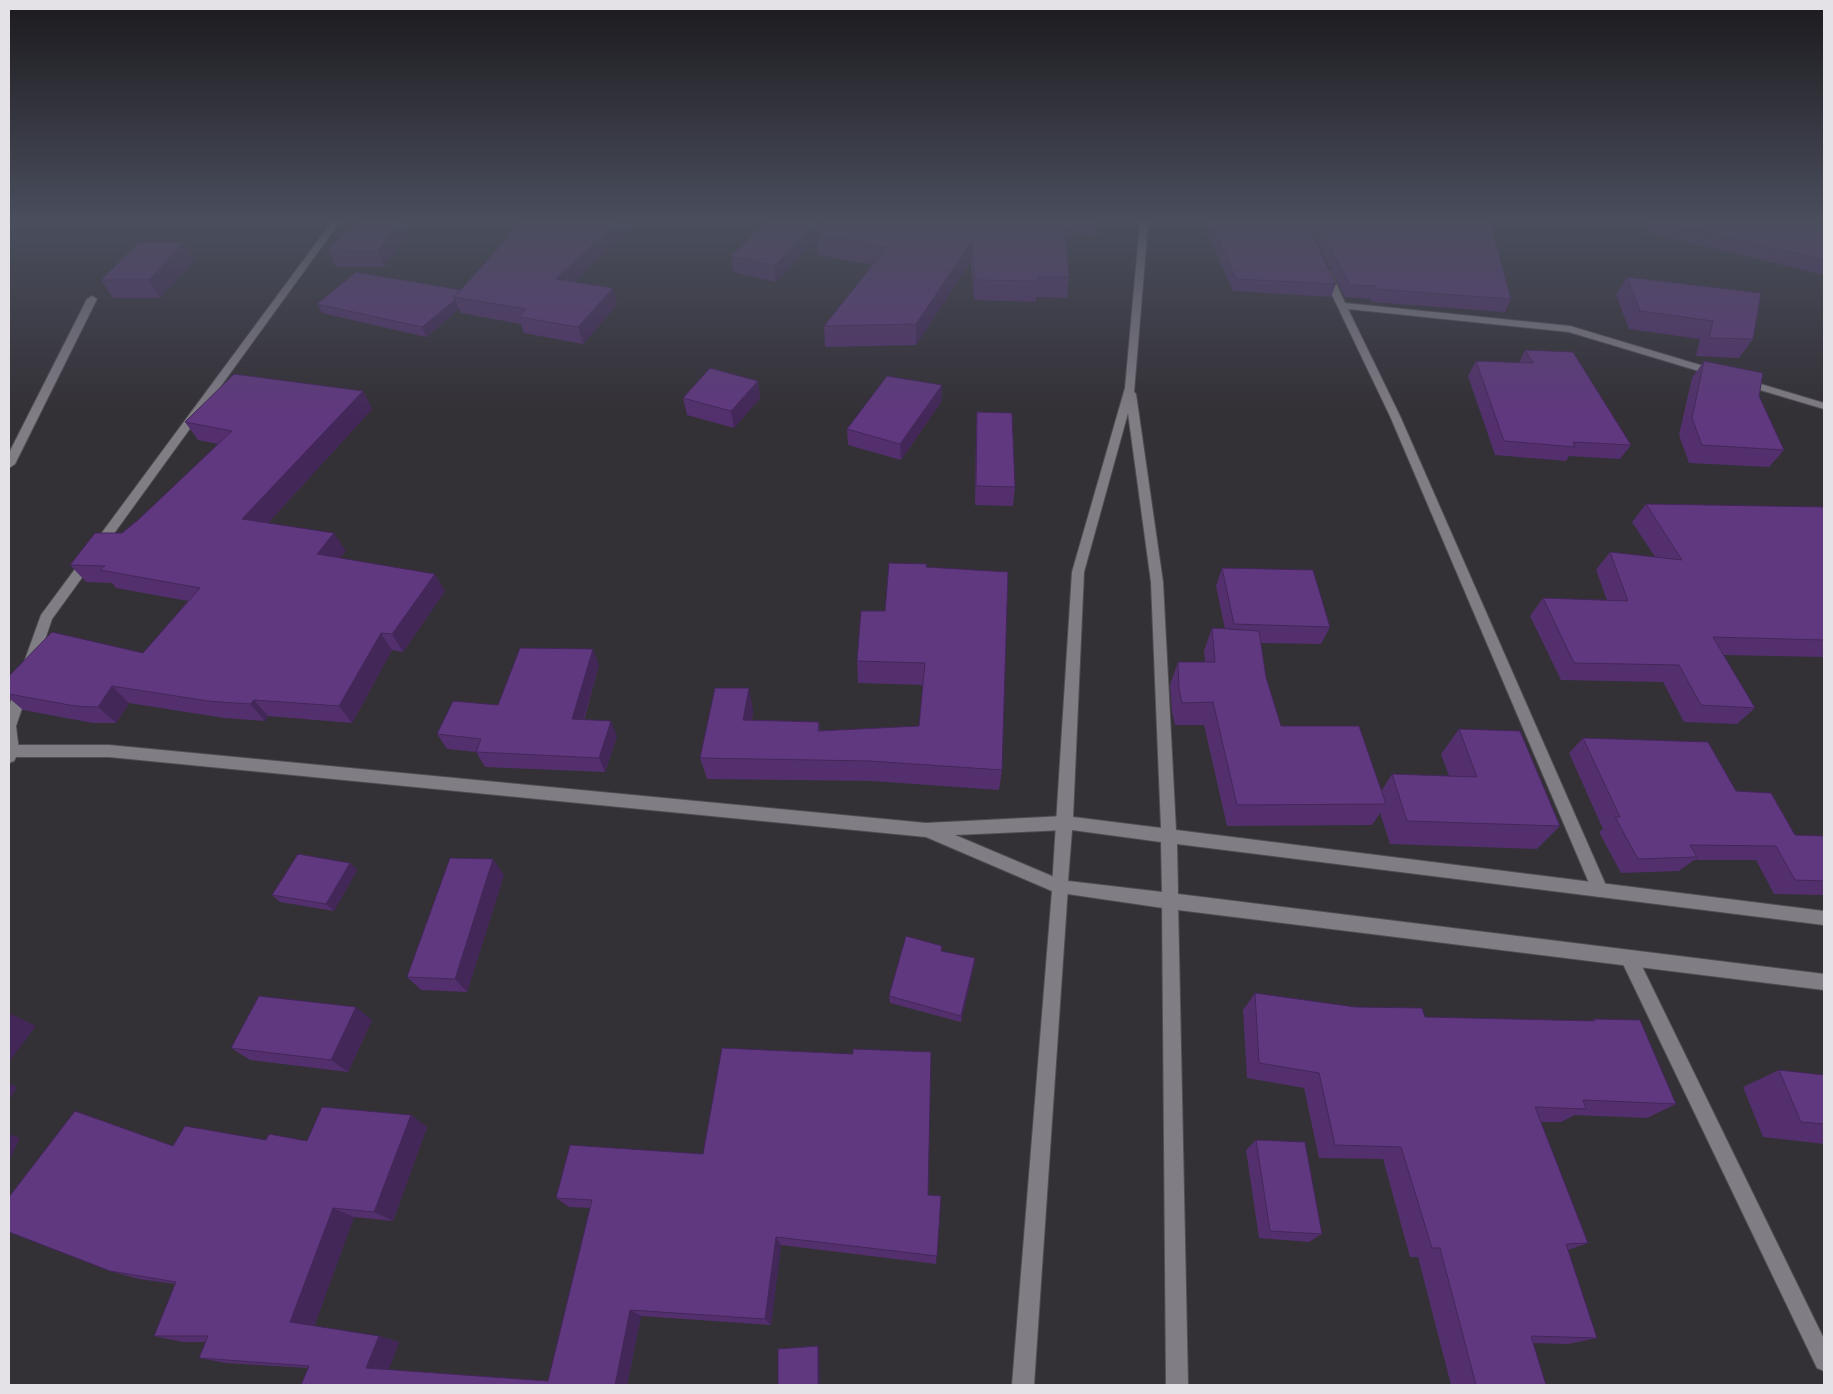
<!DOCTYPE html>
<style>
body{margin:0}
#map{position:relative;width:1833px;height:1394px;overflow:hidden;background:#333036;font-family:"IBM Plex Sans",sans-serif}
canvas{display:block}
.frame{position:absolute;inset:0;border:10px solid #e5e2e7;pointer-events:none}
</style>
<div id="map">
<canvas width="1833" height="1394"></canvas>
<div class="frame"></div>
</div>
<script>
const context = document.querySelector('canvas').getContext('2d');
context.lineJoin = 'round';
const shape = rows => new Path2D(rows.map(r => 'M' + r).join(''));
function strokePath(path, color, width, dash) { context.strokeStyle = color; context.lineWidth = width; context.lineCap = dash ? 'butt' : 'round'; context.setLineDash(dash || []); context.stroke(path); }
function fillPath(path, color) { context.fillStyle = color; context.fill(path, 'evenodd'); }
const minor = shape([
 [331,223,339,223,52,619,35,669,30,670,25,669,23,665,41,615,331,223],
 [1326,269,1331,272,1345,303,1570,326,1720,371,1721,373,1720,375,1712,375,1569,332,1348,309,1400,416,1608,890,1606,895,1600,897,1594,895,1592,890,1390,416,1321,272,1326,269],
 [92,296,97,299,15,464,9,468,9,453,87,299,92,296],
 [1744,379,1824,403,1824,409,1740,384,1739,382,1744,379],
 [22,683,27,684,29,688,16,726,19,751,14,761,9,763,9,706,17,684,22,683],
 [1629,950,1635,952,1824,1339,1824,1371,1817,1368,1623,964,1621,958,1623,952,1629,950]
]);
const tertiary = shape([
 [9,745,109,745,926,823,1065,816,1070,818,1073,823,1070,828,1065,830,955,835,1066,882,1068,887,1034,1385,1012,1385,1052,891,926,837,109,757,9,757,9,745],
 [1170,895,1176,897,1178,902,1188,1385,1166,1385,1162,902,1164,897,1170,895]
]);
const secondary = shape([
 [1140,223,1148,223,1134,392,1136,394,1163,582,1176,830,1824,911,1824,925,1177,844,1178,894,1824,974,1824,990,1170,909,1054,892,1052,887,1072,572,1125,388,1140,223],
 [1128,413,1151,582,1161,828,1073,817,1084,572,1128,413],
 [1072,830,1161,842,1162,892,1068,881,1072,830]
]);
const wall = shape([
 [356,223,414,223,385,267,336,267,328,250],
 [765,223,817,223,818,233,826,223,1097,223,1096,236,1065,235,1069,277,1067,298,1036,297,1036,302,974,300,971,261,916,345,825,347,824,326,873,265,818,255,817,239,776,282,733,272,731,256],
 [1203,223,1306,223,1336,284,1331,297,1233,291],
 [1307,223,1490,223,1511,299,1505,312,1371,302,1371,299,1345,297],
 [1648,223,1824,223,1824,275,1645,232],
 [184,242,195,260,160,298,113,298,101,280],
 [1627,277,1753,339,1739,358,1696,356,1700,339,1629,329,1616,295],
 [575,282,613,288,617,305,583,344,524,333,521,324,461,313,459,309,426,337,322,313,317,304],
 [1525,350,1631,445,1620,459,1569,456,1566,461,1495,455,1468,376,1476,361,1519,363],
 [1704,361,1759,396,1784,450,1769,467,1689,463,1679,435,1692,378],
 [758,381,760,398,734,428,687,415,683,398],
 [942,385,941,402,901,460,848,445,847,429],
 [363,391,372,409,268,523,346,551,339,558,445,591,403,652,392,650,352,723,268,716,265,721,224,718,129,703,116,723,93,723,23,710,9,698,9,678,143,653,188,601,116,588,112,583,86,582,70,565,122,533,138,520,218,444,198,440,185,422],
 [977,412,1015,487,1013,506,975,505,976,431],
 [1646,504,1824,507,1824,657,1723,655,1755,708,1737,724,1684,722,1663,682,1561,680,1530,616,1543,598,1607,600,1596,570,1610,552,1655,557,1632,522],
 [927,567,1002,770,999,790,872,781,707,779,700,758,753,710,752,720,819,722,820,731,919,726,923,685,858,683,857,661,885,611],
 [1222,568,1330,627,1321,644,1261,643,1266,677,1281,726,1382,790,1392,774,1449,776,1441,754,1459,729,1560,826,1537,849,1390,844,1380,813,1372,825,1227,826,1204,725,1175,725,1172,712,1170,685,1178,662,1205,662,1204,651,1212,628,1225,629,1216,586],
 [599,665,584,720,617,736,605,772,485,767,476,752,447,749,437,734,498,705],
 [1583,738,1736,791,1795,835,1824,836,1824,895,1774,894,1756,860,1694,860,1679,871,1621,873,1599,832,1603,829,1569,753],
 [350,863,357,870,334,911,280,902,272,895],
 [504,875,467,992,421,990,407,977],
 [942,951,975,958,974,965,961,1022,890,1003,889,996],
 [1255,993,1425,1017,1591,1021,1594,1019,1676,1104,1647,1118,1575,1115,1561,1122,1541,1122,1588,1243,1568,1250,1597,1338,1568,1344,1533,1343,1546,1385,1451,1385,1418,1257,1410,1257,1383,1159,1319,1158,1304,1088,1247,1078,1243,1010],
 [372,1020,348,1072,250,1060,231,1048],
 [1779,1070,1824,1075,1824,1144,1763,1137,1743,1087],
 [411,1115,427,1127,393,1221,354,1217,314,1326,379,1336,399,1342,388,1370,548,1381,590,1208,569,1207,556,1198,928,1195,941,1196,936,1264,781,1245,771,1325,641,1316,627,1385,308,1368,226,1363,199,1358,206,1342,183,1342,154,1336,175,1284,139,1279,110,1271,173,1146,266,1140,307,1141],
 [1256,1140,1322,1234,1309,1242,1259,1238,1246,1150]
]);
const shadedWall = shape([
 [397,223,414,223,385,267,378,251],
 [616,223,637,223,561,295,556,279],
 [815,223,817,223,818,235,817,235,817,239,776,282,774,266],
 [972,241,971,261,916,345,916,324],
 [184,242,195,260,160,298,149,280],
 [613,288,617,305,583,344,578,327],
 [455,300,459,309,426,337,422,327],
 [758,381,760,398,734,428,731,411],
 [942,385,941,402,901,460,900,444],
 [363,391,372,409,255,537,242,519],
 [334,533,346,551,328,572,317,554],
 [435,574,445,591,403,652,392,634],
 [381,633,392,650,352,723,339,706],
 [593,649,599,665,579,734,572,719],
 [112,686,129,703,116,723,98,707],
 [749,688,753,710,748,741,743,720],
 [254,700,268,716,265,721,250,704],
 [611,721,617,736,605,772,599,758],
 [493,859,504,875,467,992,455,979],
 [350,863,357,870,334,911,326,904],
 [975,958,974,965,961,1022,961,1016],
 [356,1007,372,1020,348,1072,331,1060],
 [9,1013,36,1026,9,1062],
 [9,1083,17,1087,9,1100],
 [411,1115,427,1127,393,1221,374,1212],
 [9,1134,20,1138,9,1161],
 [333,1208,354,1217,314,1327,290,1322],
 [776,1237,781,1245,771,1325,765,1319],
 [630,1310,641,1316,627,1385,615,1385],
 [379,1336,399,1342,388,1372,366,1368],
 [818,1346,819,1348,820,1385,818,1385]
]);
const building = shape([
 [356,223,397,223,378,251,328,250,356,223],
 [521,223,616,223,556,279,613,288,578,327,519,317,526,309,454,297,521,223],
 [765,223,815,223,774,266,731,256,765,223],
 [826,223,1064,223,1069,277,1038,277,1038,281,975,280,972,241,916,324,824,326,887,247,817,235,826,223],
 [1211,223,1306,223,1336,284,1236,279,1211,223],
 [1317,223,1490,223,1511,299,1376,289,1376,286,1350,285,1317,223],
 [1668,223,1824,223,1824,260,1668,223],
 [139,242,184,242,149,280,101,280,139,242],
 [356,272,461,290,454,297,455,300,422,327,317,304,356,272],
 [1627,277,1761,293,1753,339,1709,338,1713,321,1640,311,1627,277],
 [1525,350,1573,352,1631,445,1573,442,1575,447,1504,441,1476,361,1533,363,1525,350],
 [1704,361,1763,373,1759,396,1784,450,1702,445,1692,418,1704,361],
 [710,368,758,381,731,411,683,398,710,368],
 [234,374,363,391,242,519,334,533,317,554,435,574,392,634,381,633,339,706,254,700,250,704,208,701,112,686,98,707,75,706,9,694,9,678,10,675,52,632,143,653,200,588,100,570,105,566,70,565,95,533,122,533,138,520,232,431,185,422,234,374],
 [887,376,942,385,900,444,847,429,887,376],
 [977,412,1012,413,1015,487,976,486,977,412],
 [1646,504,1824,507,1824,640,1713,637,1755,708,1701,705,1679,665,1574,663,1543,598,1628,601,1610,552,1682,560,1646,504],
 [889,563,927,564,926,567,1008,572,1002,770,870,761,700,758,715,688,749,688,743,720,819,722,818,731,919,726,925,663,857,661,861,611,885,611,889,563],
 [1222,568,1313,570,1330,627,1234,624,1222,568],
 [1212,628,1259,631,1266,677,1281,726,1359,726,1386,804,1237,805,1213,702,1182,703,1179,689,1178,662,1215,662,1212,628],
 [520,648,593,649,572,719,611,721,599,758,476,752,481,739,437,734,453,701,498,705,520,648],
 [1459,729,1520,731,1560,826,1407,821,1392,774,1477,777,1459,729],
 [1583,738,1708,742,1736,791,1771,793,1795,835,1824,836,1824,881,1795,880,1776,846,1690,845,1697,857,1638,859,1615,817,1620,817,1583,738],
 [298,854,350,863,326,904,272,895,298,854],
 [450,858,493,859,455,979,407,977,450,858],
 [906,936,942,946,941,951,975,958,961,1016,889,996,906,936],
 [1255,993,1355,1007,1422,1008,1425,1017,1595,1021,1594,1019,1640,1020,1676,1104,1583,1100,1586,1109,1535,1107,1588,1243,1566,1244,1597,1338,1531,1336,1546,1385,1476,1385,1440,1248,1432,1248,1401,1147,1335,1145,1319,1073,1259,1063,1255,993],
 [259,996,356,1007,331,1060,231,1048,259,996],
 [722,1048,853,1054,853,1049,931,1052,928,1195,941,1196,937,1256,776,1237,765,1319,630,1310,615,1385,301,1385,309,1366,199,1358,208,1336,154,1336,176,1282,110,1271,9,1232,9,1197,75,1111,173,1146,185,1126,266,1140,269,1134,307,1141,322,1107,411,1115,374,1212,333,1208,290,1322,379,1336,366,1368,548,1381,592,1200,556,1198,570,1145,703,1154,722,1048],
 [1779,1070,1824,1075,1824,1124,1801,1122,1779,1070],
 [1256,1140,1305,1142,1322,1234,1270,1231,1256,1140],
 [818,1346,818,1385,778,1385,778,1349,818,1346]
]);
strokePath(minor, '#504d52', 2);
strokePath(tertiary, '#504d52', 2);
strokePath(secondary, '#504d52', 2);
fillPath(minor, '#817d85');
fillPath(tertiary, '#817d85');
fillPath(secondary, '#817d85');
fillPath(wall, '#53306d');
fillPath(shadedWall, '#432759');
fillPath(building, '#60387f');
strokePath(building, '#432759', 1);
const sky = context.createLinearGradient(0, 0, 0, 418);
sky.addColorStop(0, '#1c1a1e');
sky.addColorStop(0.53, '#4a4e5d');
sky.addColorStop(1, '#4a4e5d00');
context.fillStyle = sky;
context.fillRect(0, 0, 1833, 418);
</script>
